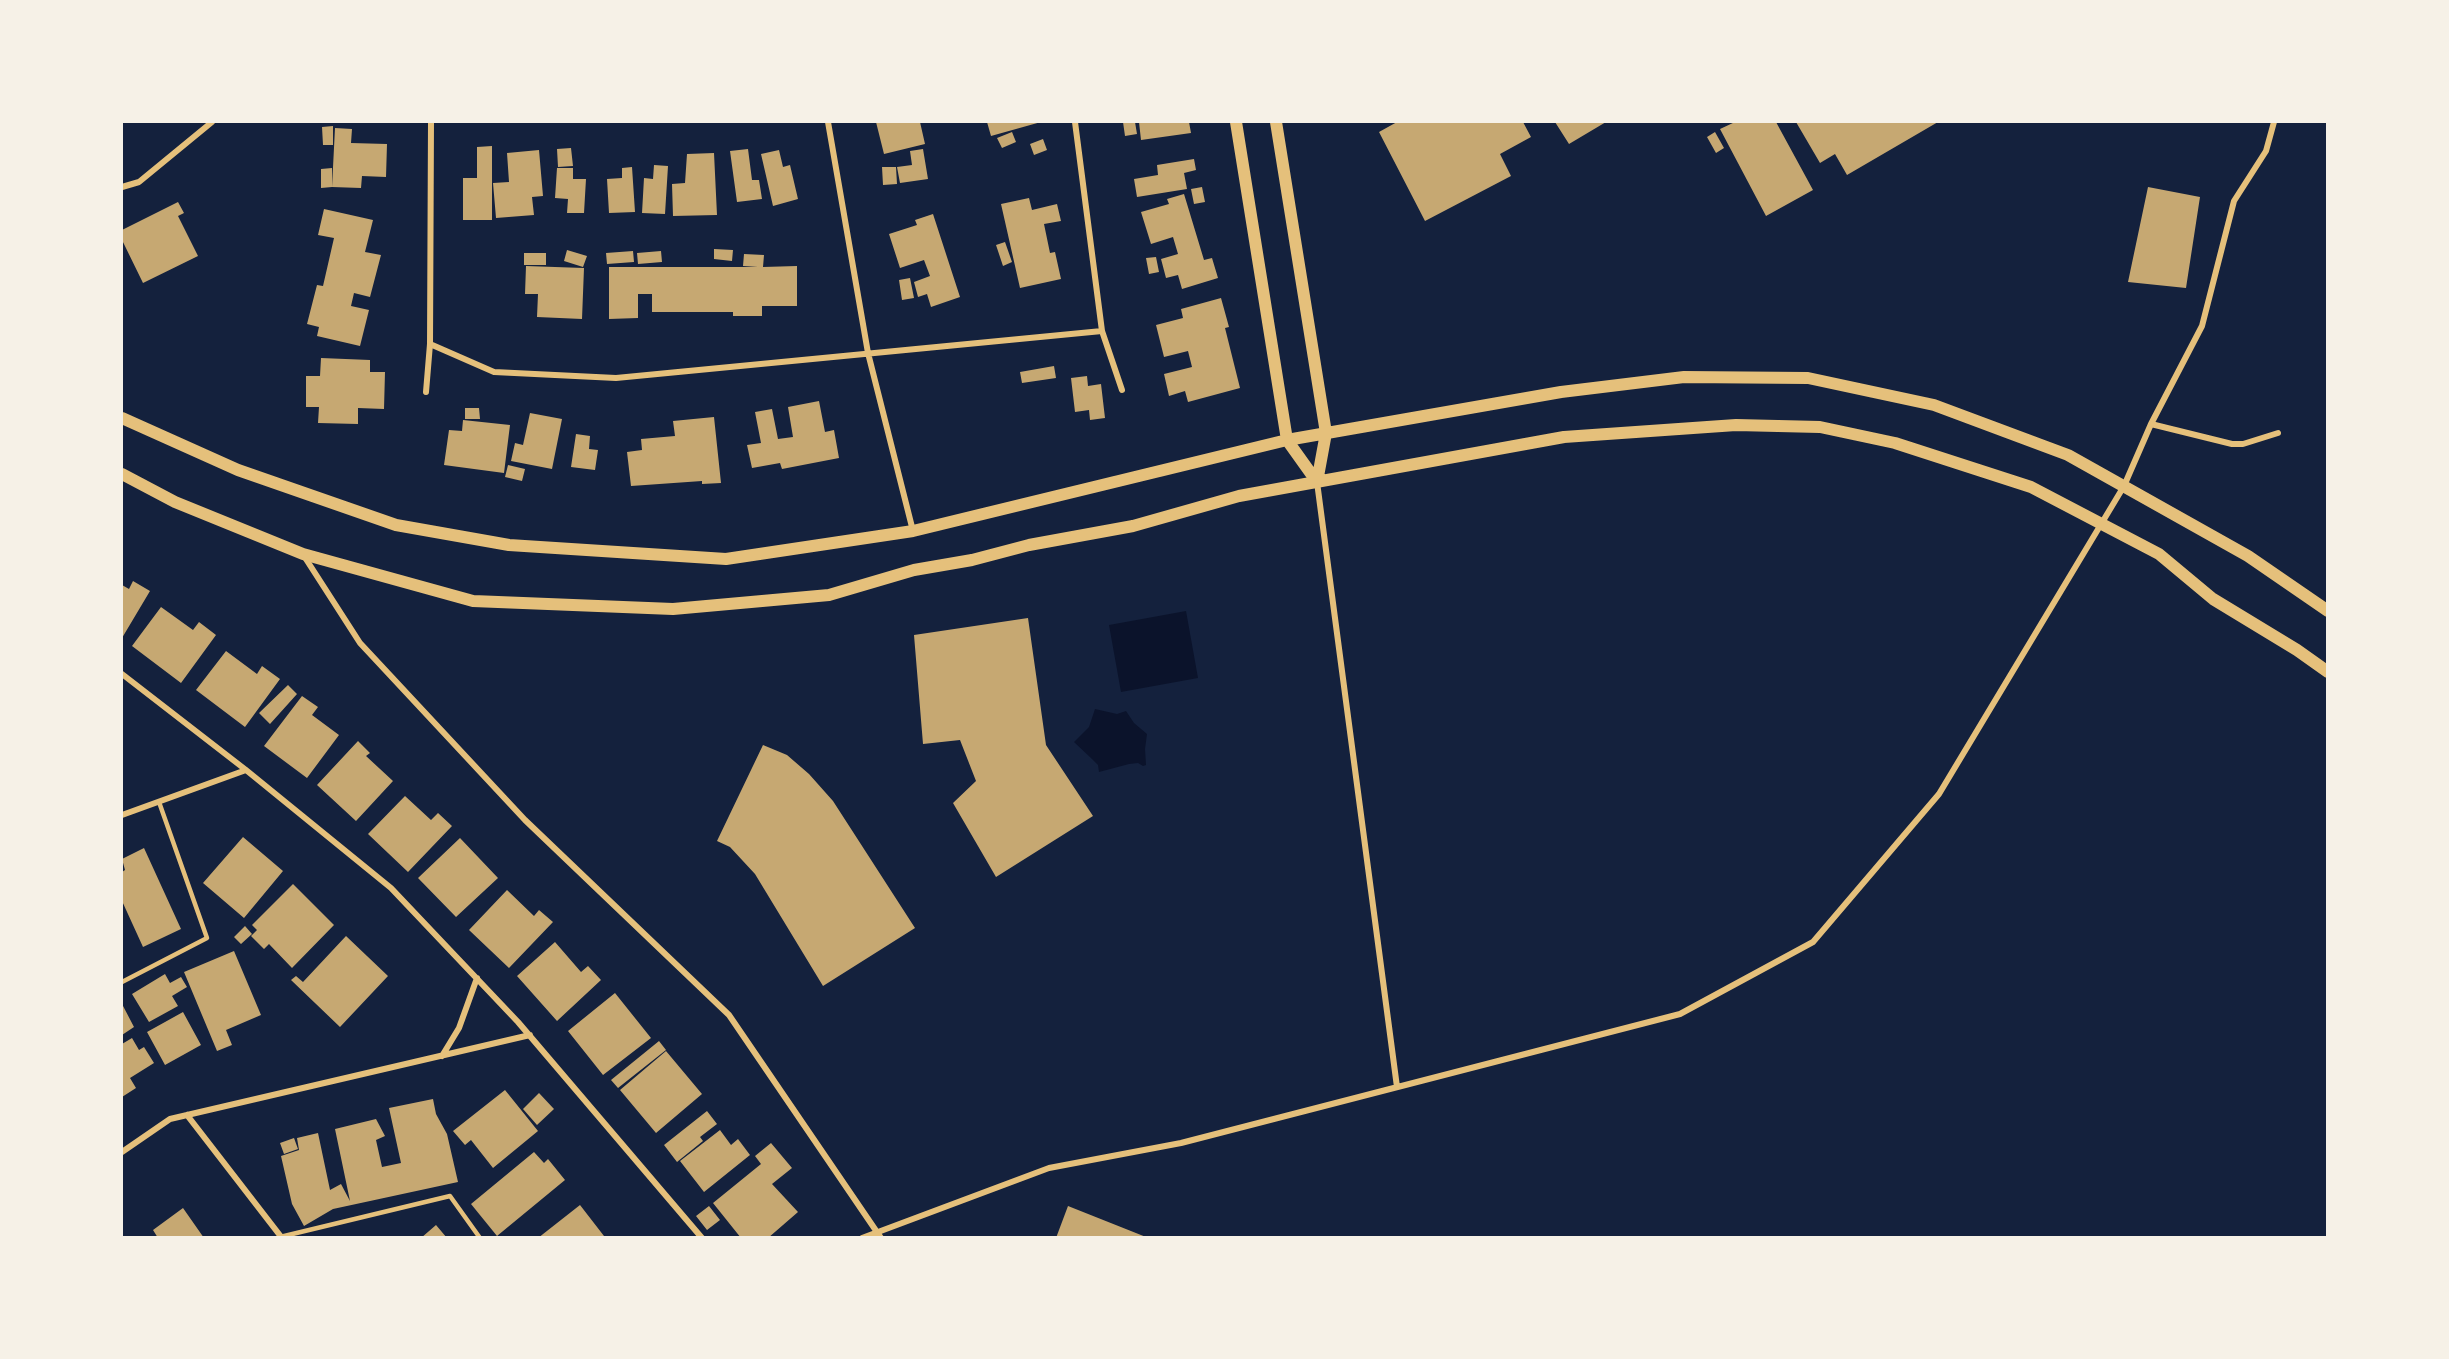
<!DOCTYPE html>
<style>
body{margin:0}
#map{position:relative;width:2449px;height:1359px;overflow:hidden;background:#14213d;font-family:Ubuntu,sans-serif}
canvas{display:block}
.frame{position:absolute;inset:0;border:123px solid #f6f1e7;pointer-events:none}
</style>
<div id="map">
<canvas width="2449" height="1359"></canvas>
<div class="frame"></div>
</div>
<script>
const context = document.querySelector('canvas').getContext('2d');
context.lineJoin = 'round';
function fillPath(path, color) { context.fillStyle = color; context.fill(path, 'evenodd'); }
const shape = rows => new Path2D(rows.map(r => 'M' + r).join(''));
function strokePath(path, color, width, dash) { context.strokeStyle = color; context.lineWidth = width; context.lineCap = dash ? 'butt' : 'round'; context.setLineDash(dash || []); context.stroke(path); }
const water = shape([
 [1186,611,1198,678,1121,692,1109,625],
 [1095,709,1117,714,1126,711,1134,723,1147,734,1145,749,1146,765,1143,766,1138,763,1129,764,1099,772,1098,765,1092,759,1074,742,1089,727]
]);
const building = shape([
 [876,122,920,122,925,144,884,154],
 [987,122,1041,122,991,136],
 [1123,122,1135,122,1137,134,1125,136],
 [1139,122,1189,122,1191,133,1141,140],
 [1397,122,1523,122,1531,137,1500,154,1511,176,1425,221,1379,132],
 [1555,122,1606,122,1569,144],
 [1735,122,1776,122,1813,190,1766,216,1720,129],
 [1796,122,1938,122,1847,175,1835,154,1820,163],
 [333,126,333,145,323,145,322,127],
 [335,128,352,129,351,143,387,144,386,177,362,176,361,188,332,187],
 [1012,132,1016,142,1002,148,997,138],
 [1715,132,1724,148,1716,153,1707,137],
 [1043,139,1047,150,1034,155,1030,144],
 [492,146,492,220,463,220,463,178,477,178,477,147],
 [571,148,573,166,558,167,557,149],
 [748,149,752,180,759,180,762,199,737,202,730,151],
 [923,149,928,179,900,183,897,167,912,165,910,151],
 [539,150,543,196,532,197,534,215,496,218,493,183,509,182,507,153],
 [779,150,783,167,790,165,798,199,773,206,761,154],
 [714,153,717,215,673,216,672,184,685,183,687,154],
 [1194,159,1196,170,1184,173,1187,189,1137,197,1134,179,1158,175,1157,165],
 [654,165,668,166,665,214,642,213,644,178,653,179],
 [632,167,635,212,609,213,607,179,622,178,622,168],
 [882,167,896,167,897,184,883,185],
 [332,168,332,187,321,188,321,169],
 [557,168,573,168,573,179,586,179,584,213,567,213,568,199,555,198],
 [1202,187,1205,202,1194,204,1191,189],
 [2148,187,2200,197,2186,288,2128,282],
 [1184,194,1204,260,1212,258,1218,278,1182,289,1178,275,1166,278,1161,259,1178,254,1173,237,1151,244,1141,212,1169,204,1167,199],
 [1029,198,1032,210,1057,204,1061,221,1044,224,1050,253,1055,252,1061,279,1020,288,1001,204],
 [178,202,184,213,178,216,198,256,143,283,122,240,122,230],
 [324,209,373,220,365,252,381,255,370,297,354,293,351,306,369,310,360,346,317,336,319,327,307,324,317,285,323,286,334,238,318,235],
 [933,214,960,297,931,307,927,294,918,297,914,282,930,276,924,260,900,268,889,234,917,225,915,220],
 [1005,242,1012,262,1003,266,996,245],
 [714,249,733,250,732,261,714,259],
 [567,250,587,256,583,267,564,261],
 [633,251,634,262,607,264,606,253],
 [661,251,662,262,638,264,637,253],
 [524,253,546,253,546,265,524,265],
 [744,254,764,255,763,267,797,266,797,306,762,306,762,316,733,316,733,312,652,312,652,294,638,294,638,318,609,319,609,267,758,267,743,266],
 [1156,257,1159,272,1149,274,1146,258],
 [526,266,584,268,582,319,537,317,538,294,525,294],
 [910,278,914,298,902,300,899,280],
 [1221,298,1229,327,1225,328,1240,388,1188,402,1185,391,1169,396,1164,374,1192,367,1188,351,1164,357,1156,325,1183,318,1181,309],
 [321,358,370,360,370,372,385,372,384,409,358,408,358,424,318,423,319,407,306,407,306,376,320,376],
 [1054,366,1056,378,1022,383,1020,372],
 [1087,376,1088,386,1101,384,1105,418,1090,420,1089,410,1075,412,1071,378],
 [819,401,825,432,834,430,839,458,782,469,780,463,752,468,747,445,761,443,755,412,772,409,778,439,793,437,788,407],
 [465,408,479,408,480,419,465,419],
 [530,413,562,419,552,469,511,461,515,443,523,445],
 [714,417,721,483,702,484,702,481,631,486,627,452,642,450,641,439,675,436,673,421],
 [463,420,510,425,504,473,444,465,449,430,462,431],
 [576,434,590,436,589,449,598,450,595,470,571,467],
 [508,465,525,469,522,481,505,477],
 [133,581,150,591,122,638,122,585,129,589],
 [161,607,193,630,199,622,216,635,181,683,132,646],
 [1028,618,1046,745,1093,816,996,877,953,803,976,781,960,740,923,744,914,635],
 [226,651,257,674,262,666,280,679,245,727,196,690],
 [288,685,297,694,270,724,259,713],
 [302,696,318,707,312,715,339,735,307,778,264,746],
 [358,741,370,753,366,756,393,781,356,821,317,785],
 [763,745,787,755,809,774,833,801,915,928,823,986,755,874,730,847,717,841],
 [405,796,431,820,438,813,452,826,408,872,368,834],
 [243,837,283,871,244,918,203,883],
 [460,838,498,878,456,917,418,878],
 [144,848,181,929,143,947,122,901,122,872,125,870,122,859],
 [293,884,334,925,292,968,269,944,264,949,251,936,257,930,252,925],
 [507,890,534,916,539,910,553,922,509,968,469,930],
 [245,926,252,934,241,944,234,937],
 [346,936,388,976,340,1027,291,980,296,976,303,982],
 [555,942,581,972,588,966,601,980,557,1021,517,976],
 [234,951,261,1015,226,1030,232,1045,217,1051,184,972],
 [165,974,170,983,181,977,187,987,172,996,178,1006,149,1022,132,994],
 [615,993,651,1038,603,1075,568,1031],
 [122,1004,134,1027,122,1035],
 [183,1012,201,1045,165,1065,147,1032],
 [132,1038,139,1050,144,1047,154,1063,130,1078,136,1088,122,1097,122,1044],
 [659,1041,666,1050,618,1088,611,1080],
 [666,1051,702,1094,656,1133,620,1090],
 [505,1090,538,1131,493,1168,471,1140,465,1145,453,1131],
 [539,1093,554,1109,537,1125,523,1109],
 [433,1099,436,1114,447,1134,458,1182,333,1209,304,1226,292,1204,281,1156,299,1150,297,1138,318,1133,330,1190,341,1184,350,1201,335,1129,376,1119,385,1136,376,1140,382,1167,401,1163,389,1108],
 [707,1111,717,1124,700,1137,703,1141,677,1162,664,1145],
 [720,1130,731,1145,738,1139,750,1155,704,1192,680,1161],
 [294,1138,298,1149,284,1154,280,1143],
 [771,1143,792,1168,772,1184,798,1212,768,1238,741,1238,713,1203,761,1164,755,1156],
 [534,1152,544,1163,548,1159,565,1180,497,1236,471,1204],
 [580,1205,604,1236,538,1238],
 [709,1206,720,1220,707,1230,696,1216],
 [1068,1206,1146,1237,1146,1238,1056,1238],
 [183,1208,204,1238,158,1238,153,1230],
 [436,1225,447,1238,421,1238]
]);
const service = shape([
 [122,982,207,938,159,802],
 [280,1237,450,1196,480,1238]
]);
const minor = shape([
 [828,122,868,353,913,531],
 [1075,122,1102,331,1122,390],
 [122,187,139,182,212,122],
 [430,344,494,372,616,378,1102,331],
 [426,392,430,344,431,122],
 [2151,424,2232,444,2243,444,2278,433],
 [1317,482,1397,1087],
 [304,556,360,643,525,820,729,1015,881,1238],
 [122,674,246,770,391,888,518,1022,702,1238],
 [122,815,246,770],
 [442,1056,459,1028,477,978],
 [187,1115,282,1238],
 [122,1152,170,1119,530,1035],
 [862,1238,1049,1168,1181,1143,1680,1014,1813,942,1939,794,2124,486,2151,424,2202,326,2234,201,2266,151,2274,122]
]);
const secondary = shape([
 [1236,122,1287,440,1317,482,1326,433,1276,122],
 [122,418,238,470,396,525,509,545,726,559,913,531,1287,440,1561,392,1684,377,1808,378,1934,405,2068,455,2248,556,2328,611],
 [122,474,175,502,303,554,473,601,673,609,829,595,914,570,972,560,1029,545,1133,526,1239,496,1564,437,1736,425,1820,427,1895,443,2031,487,2159,554,2213,599,2297,650,2328,672]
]);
fillPath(water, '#0b132b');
fillPath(building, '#c6a872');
strokePath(service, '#e5c07b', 4.5);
strokePath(minor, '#e5c07b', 6);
strokePath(secondary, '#e5c07b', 12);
</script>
